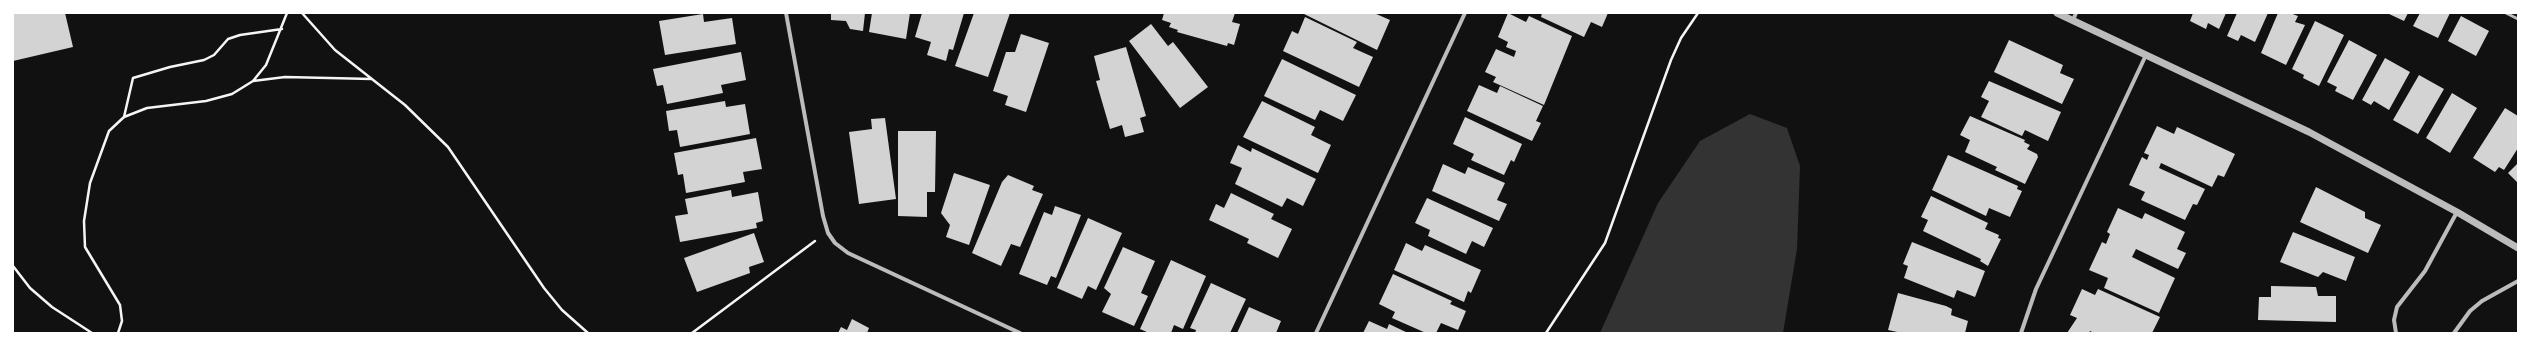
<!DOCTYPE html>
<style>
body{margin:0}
#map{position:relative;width:2531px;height:346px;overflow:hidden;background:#111;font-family:Signika,sans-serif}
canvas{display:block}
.frame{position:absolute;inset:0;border:14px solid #fff;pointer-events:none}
</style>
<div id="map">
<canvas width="2531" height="346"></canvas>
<div class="frame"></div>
</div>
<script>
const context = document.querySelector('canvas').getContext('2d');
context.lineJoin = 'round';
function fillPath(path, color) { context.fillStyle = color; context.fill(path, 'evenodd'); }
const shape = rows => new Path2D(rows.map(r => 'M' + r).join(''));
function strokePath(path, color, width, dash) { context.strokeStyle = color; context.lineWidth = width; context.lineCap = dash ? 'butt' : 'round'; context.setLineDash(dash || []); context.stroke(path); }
const water = shape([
 [1750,114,1787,128,1800,166,1797,249,1783,333,1600,333,1658,203,1700,141]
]);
const building = shape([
 [13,13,65,13,73,47,13,61],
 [831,13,865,13,863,31,850,29,846,21,831,20],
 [872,13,910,13,906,39,869,32],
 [922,13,964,13,953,50,949,49,946,61,927,55,931,42,915,37],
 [974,13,1010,13,988,77,955,66],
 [1164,13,1235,13,1232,22,1240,24,1234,45,1228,43,1227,46,1177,32,1178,30,1169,27,1171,23,1162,20],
 [1302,13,1374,13,1390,20,1377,50],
 [1508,13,1526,22,1529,16,1572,36,1544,105,1493,82,1496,77,1485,72,1496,49,1514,57,1516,51,1506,47,1508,42,1498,37],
 [1542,13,1608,13,1602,27,1591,22,1584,37,1541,17],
 [2193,13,2226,13,2219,29,2208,23,2206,29,2190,21],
 [2237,13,2268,13,2255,42,2241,35,2238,41,2227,36],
 [2278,13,2290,13,2298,16,2295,22,2305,25,2286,65,2261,53],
 [2387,13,2408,13,2404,21],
 [2420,13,2450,13,2438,38,2413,26],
 [703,14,704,22,732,18,736,44,665,55,659,21],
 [2461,16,2489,31,2476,56,2448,41],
 [1305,17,1357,42,1353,48,1373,57,1359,87,1283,51,1292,31,1298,34],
 [2315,21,2344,35,2319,86,2303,78,2304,75,2292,69],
 [1151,24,1168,46,1173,42,1208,87,1180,108,1129,41],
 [1021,34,1049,43,1026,112,1005,105,1008,96,993,91,1006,52,1015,52],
 [2009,40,2063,65,2060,73,2074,79,2062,104,1994,72],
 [2349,40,2377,55,2353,100,2335,91,2337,87,2327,82],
 [1126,47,1146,116,1140,118,1144,132,1125,137,1122,125,1110,129,1096,81,1100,80,1094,56],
 [741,52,746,80,721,85,723,93,667,104,663,85,657,86,653,69],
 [2385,58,2410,72,2389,110,2374,101,2371,105,2362,100],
 [1282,59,1356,95,1343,121,1320,110,1315,120,1264,96],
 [2419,75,2444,89,2418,134,2393,120],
 [1989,81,2061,112,2048,141,2025,130,2022,136,1981,117,1989,101,1981,97],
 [1479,85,1497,93,1500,86,1543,106,1536,121,1541,123,1532,141,1467,111],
 [2452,93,2477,108,2450,153,2426,138],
 [725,101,726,107,745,104,750,134,680,147,677,130,669,131,666,111],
 [1262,101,1315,127,1311,135,1331,145,1318,173,1243,137],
 [2505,108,2518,116,2518,148,2504,170,2499,167,2495,172,2473,158],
 [1970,116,2025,140,2024,142,2030,145,2027,149,2037,154,2038,157,2025,184,1995,170,1997,167,1965,152,1970,140,1960,135],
 [1465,117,1522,144,1514,162,1511,160,1504,175,1471,160,1474,154,1453,144],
 [885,118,896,199,859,204,849,132,872,129,871,119],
 [2157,126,2174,134,2177,127,2235,154,2224,177,2218,175,2212,187,2161,163,2159,168,2205,189,2197,205,2193,204,2185,220,2141,200,2145,192,2129,185,2142,157,2147,160,2149,155,2144,153],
 [898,131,936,131,935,192,927,192,927,217,898,216],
 [756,138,762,169,743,172,745,182,686,193,683,174,678,175,674,153],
 [1238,145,1251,152,1252,148,1316,179,1303,206,1287,198,1282,207,1235,184,1242,168,1230,163],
 [1948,155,2018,186,2017,189,2022,191,2010,217,1989,208,1986,216,1932,190],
 [2518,163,2518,183,2508,173],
 [1443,164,1465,174,1468,167,1505,183,1497,200,1507,204,1499,221,1432,191],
 [954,173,990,185,969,245,946,237,950,225,941,213],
 [1008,175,1034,186,1032,190,1043,194,1020,247,1011,244,1001,266,972,253,1002,182],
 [2316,187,2365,212,2365,218,2381,225,2368,253,2300,222],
 [731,190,732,197,758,192,763,221,756,223,757,228,680,242,675,216,688,214,685,199],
 [1231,193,1274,214,1271,219,1292,229,1278,258,1247,243,1249,239,1209,220,1216,204,1224,208],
 [1931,196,1988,223,1985,229,1999,235,1998,238,2001,239,1988,266,1980,261,1981,259,1923,231,1928,220,1921,217],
 [1427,198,1493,228,1484,247,1472,241,1466,254,1428,236,1430,230,1415,223],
 [1055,206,1081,215,1056,278,1051,276,1047,285,1019,274,1044,212,1052,215],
 [2118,208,2142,219,2145,213,2185,232,2177,249,2186,253,2178,269,2136,249,2132,257,2175,278,2159,313,2104,288,2108,278,2089,270,2102,242,2106,244,2110,234,2107,232],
 [1088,218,1122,233,1096,290,1088,286,1082,299,1057,288],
 [2293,232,2355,257,2346,281,2323,272,2318,277,2280,262],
 [754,233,764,262,749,267,750,273,697,292,684,258],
 [1912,242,1985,271,1975,297,1957,290,1954,298,1904,278,1908,266,1903,264],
 [1406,243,1422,251,1425,245,1481,270,1471,293,1468,291,1464,302,1394,270],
 [1123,247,1155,261,1141,293,1148,296,1134,326,1102,312,1111,294,1104,288],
 [1171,260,1206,276,1183,329,1174,325,1171,333,1149,333,1140,329],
 [1393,274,1452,301,1450,304,1466,311,1458,330,1441,323,1436,333,1426,333,1392,318,1395,312,1379,304],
 [1211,283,1246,299,1230,333,1195,333,1196,330,1190,328],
 [2271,286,2316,287,2318,296,2336,296,2336,322,2258,320,2259,297,2271,297],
 [2082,289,2095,295,2098,289,2160,317,2152,333,2094,333,2090,331,2089,333,2067,333,2077,318,2070,315],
 [1898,293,1946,306,1952,309,1951,315,1968,321,1965,333,1902,333,1888,330],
 [1249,307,1281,321,1276,333,1237,333],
 [852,319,869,328,867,333,838,333,841,327,847,330],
 [1369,321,1387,329,1389,324,1408,333,1363,333]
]);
const path = shape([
 [302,13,335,50,405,105,448,147,544,288,562,310,588,333],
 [253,81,285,77,372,79],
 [124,117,133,78,170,67,204,60,214,55,228,39,240,35,282,29],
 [13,266,30,288,52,307,92,333],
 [118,333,122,321,120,305,85,247,84,221,90,183,109,131,124,117,147,108,206,101,232,94,253,81,266,65,287,13],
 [692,333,815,241],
 [1546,333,1605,243,1671,60,1681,38,1698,13]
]);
const service = shape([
 [2506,13,2518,19]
]);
const minor = shape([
 [786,13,823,216,828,233,835,243,848,253,1020,333],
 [2073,20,2076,13],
 [1316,333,1465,13],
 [2021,333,2036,289,2146,55],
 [2396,333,2394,320,2397,307,2425,271,2457,212],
 [2454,333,2470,311,2482,301,2518,281]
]);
const tertiary = shape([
 [2057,13,2309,132,2457,212,2518,248]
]);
fillPath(water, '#333');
fillPath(building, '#d3d3d3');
strokePath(path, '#f5f5f5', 2.5);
strokePath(service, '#bcbcbc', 3);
strokePath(minor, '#bcbcbc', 4);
strokePath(tertiary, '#bcbcbc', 7);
</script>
